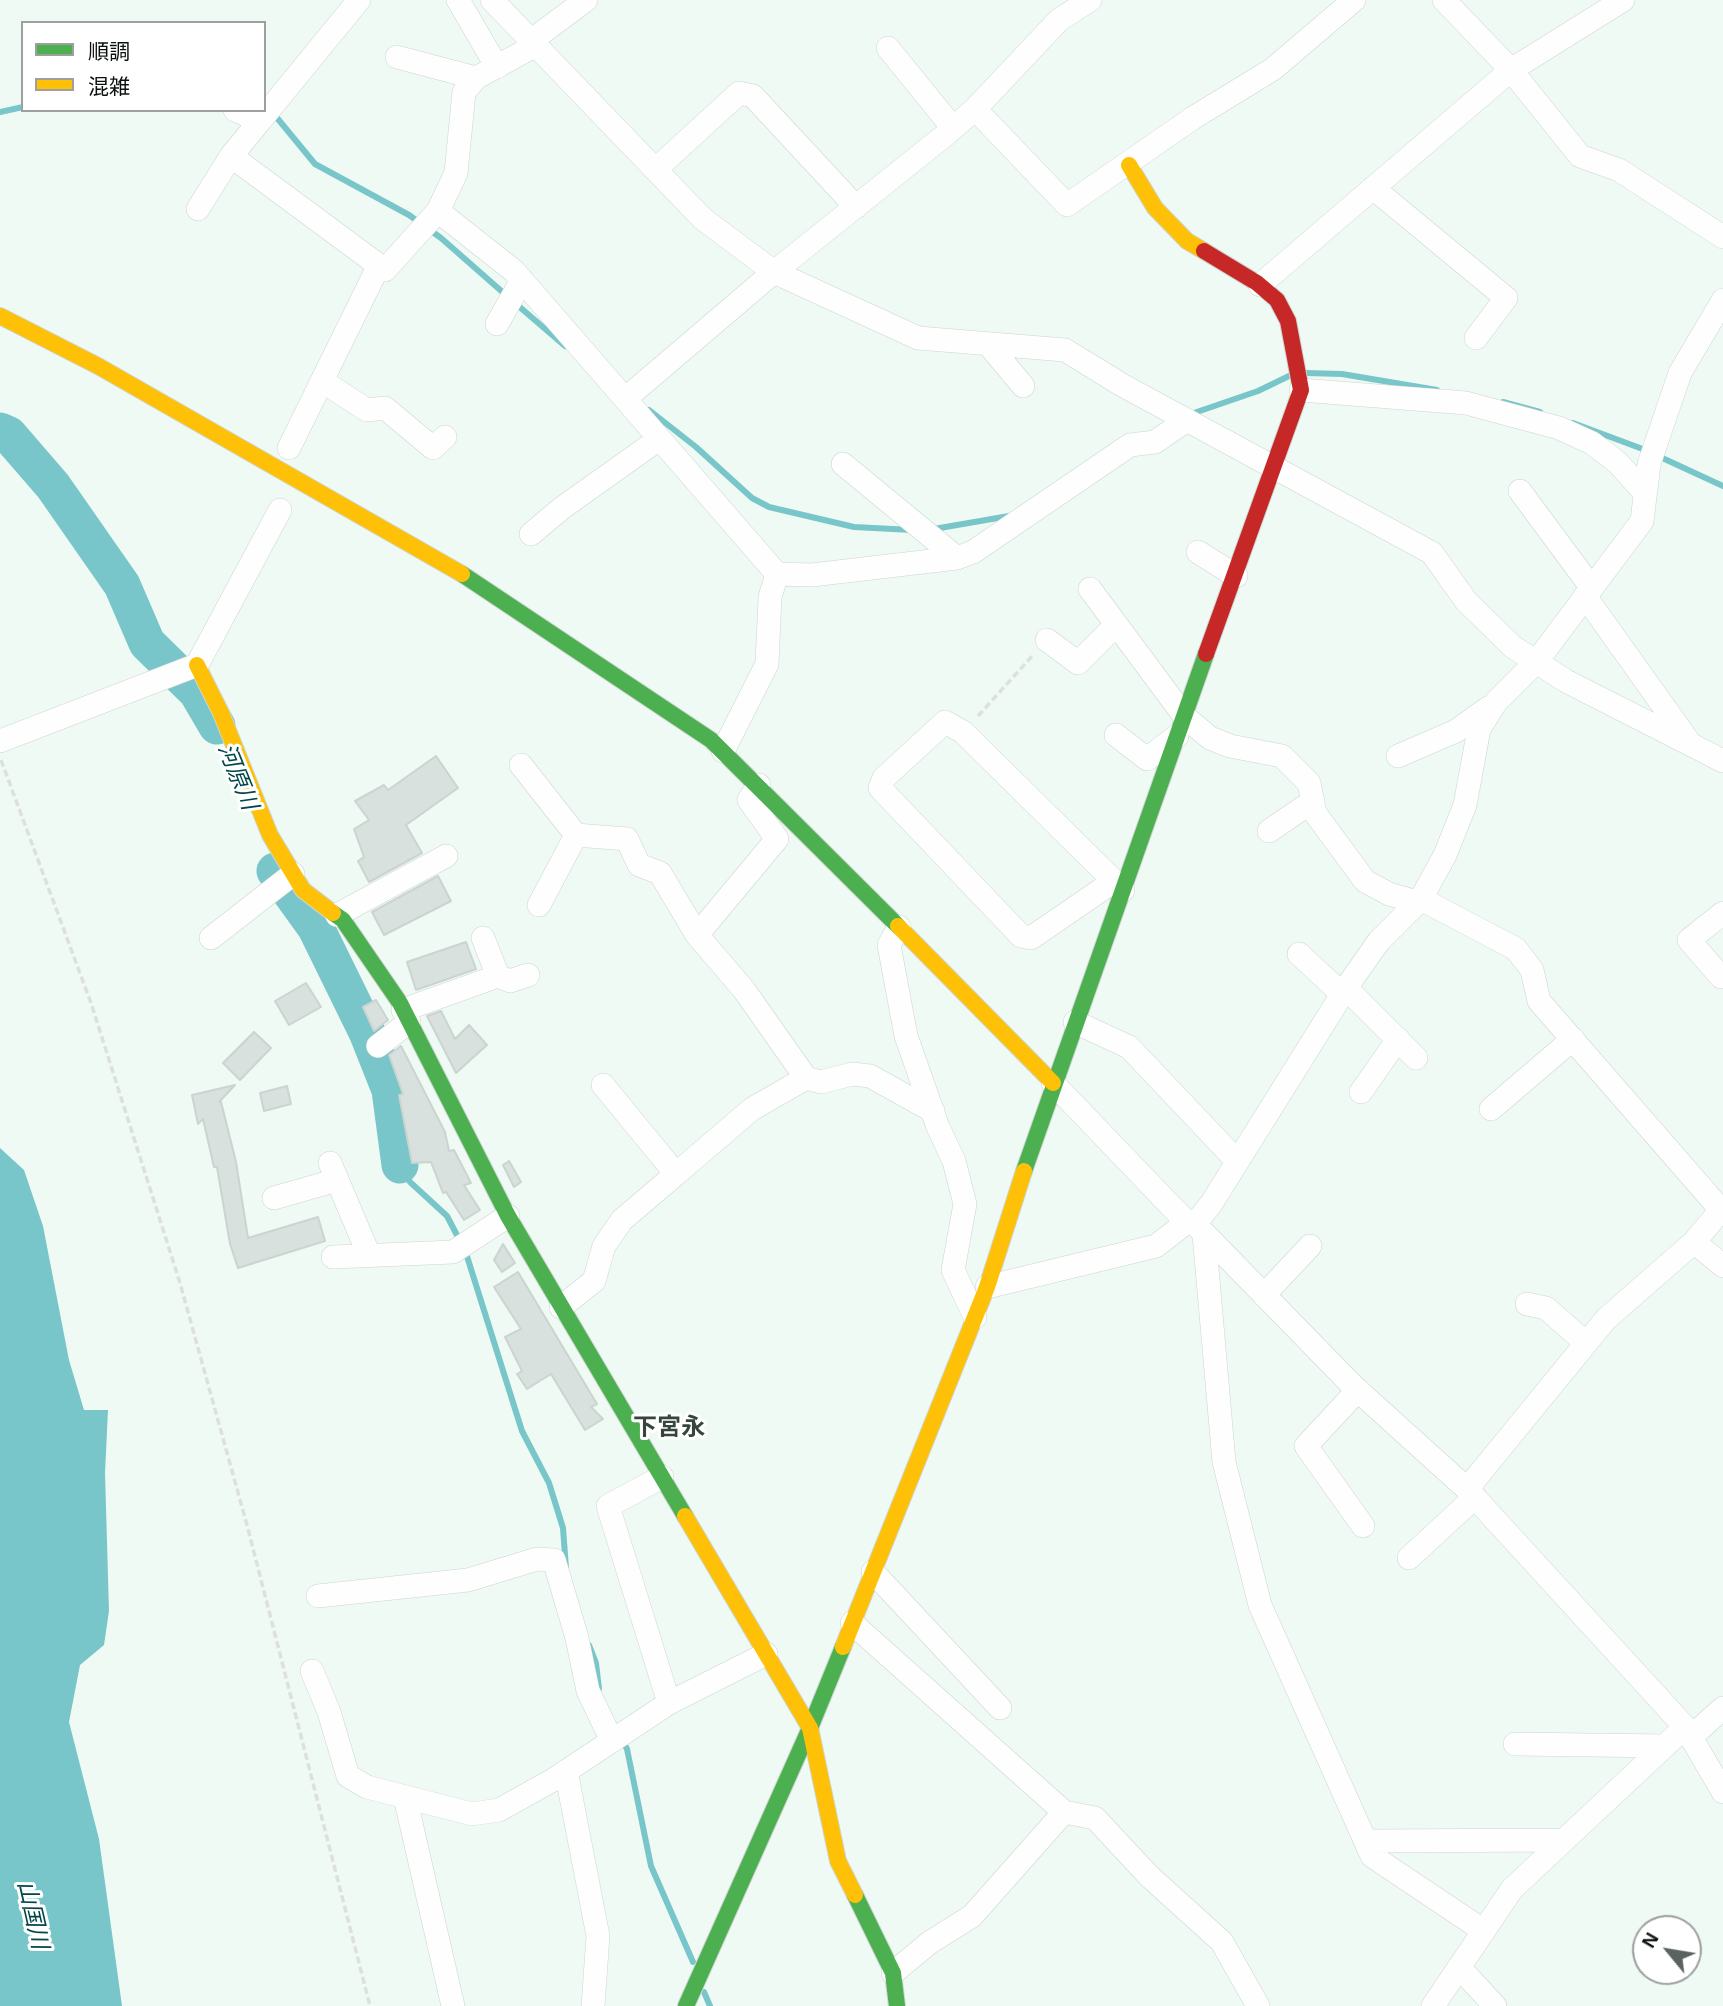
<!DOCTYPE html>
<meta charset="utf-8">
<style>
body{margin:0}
#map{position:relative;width:1723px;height:2006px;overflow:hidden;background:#effaf4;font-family:Arial,"Noto Sans JP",sans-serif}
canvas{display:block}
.legend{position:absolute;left:21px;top:21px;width:245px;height:91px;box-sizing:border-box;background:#fff;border:2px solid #9da09f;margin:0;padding:9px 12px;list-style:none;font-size:21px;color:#0b110e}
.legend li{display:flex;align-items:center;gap:14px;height:35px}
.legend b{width:35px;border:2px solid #9da09f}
.north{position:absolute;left:1632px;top:1915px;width:70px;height:70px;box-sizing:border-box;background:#fff;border:2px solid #9da09f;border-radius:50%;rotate:300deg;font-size:19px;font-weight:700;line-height:28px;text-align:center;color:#0b110e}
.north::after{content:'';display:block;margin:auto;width:24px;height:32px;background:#5b635e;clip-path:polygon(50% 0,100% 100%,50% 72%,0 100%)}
</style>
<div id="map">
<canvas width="1723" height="2006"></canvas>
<ul class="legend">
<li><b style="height:9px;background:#4caf50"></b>順調</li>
<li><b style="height:9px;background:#ffc107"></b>混雑</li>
</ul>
<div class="north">N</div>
</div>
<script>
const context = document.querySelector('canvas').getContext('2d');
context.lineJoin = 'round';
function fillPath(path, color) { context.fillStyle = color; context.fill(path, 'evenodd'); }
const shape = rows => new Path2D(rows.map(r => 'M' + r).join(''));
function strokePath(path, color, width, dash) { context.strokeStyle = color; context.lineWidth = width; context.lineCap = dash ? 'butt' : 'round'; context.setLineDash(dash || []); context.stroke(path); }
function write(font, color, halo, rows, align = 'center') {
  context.font = font + ' Arial,"Noto Sans JP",sans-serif'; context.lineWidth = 6; context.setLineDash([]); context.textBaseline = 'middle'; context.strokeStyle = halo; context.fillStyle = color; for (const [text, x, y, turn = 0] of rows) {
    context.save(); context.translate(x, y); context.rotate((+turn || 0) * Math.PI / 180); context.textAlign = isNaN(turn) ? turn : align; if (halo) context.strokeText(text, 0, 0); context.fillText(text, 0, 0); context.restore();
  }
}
const water = shape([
 [0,1148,24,1170,43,1226,69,1360,84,1410,108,1410,105,1473,109,1611,104,1645,80,1665,69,1722,99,1839,122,2006,0,2006]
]);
const stream = shape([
 [0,112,23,107],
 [273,113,315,164,409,215,441,238,507,296],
 [515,303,565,346],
 [1306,373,1342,374,1437,390],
 [1503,402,1540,412],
 [649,410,696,447,752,498,769,507,854,527,912,530],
 [1191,414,1258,391,1289,376],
 [1573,423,1648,451],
 [1658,456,1723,486],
 [934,529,1009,516],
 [400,1165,410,1182,447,1216,460,1241],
 [465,1250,522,1431,549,1483,563,1528,566,1568],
 [589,1645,596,1663,599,1689],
 [622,1740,627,1749,651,1866,693,1962],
 [704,1992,710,2006]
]);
const river = shape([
 [0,431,9,435,53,486,122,585,147,643,197,692,217,726],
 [275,871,316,928,367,1032,390,1090,400,1165]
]);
const building = shape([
 [436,756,458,788,406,825,422,853,369,882,358,861,364,857,354,829,369,820,355,801,384,785,388,790,436,756],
 [438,876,451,901,384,935,372,912,438,876],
 [466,942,476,969,416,990,407,962,466,942],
 [306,983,321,1007,289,1025,275,1001,306,983],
 [376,1000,388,1020,374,1031,363,1007,376,1000],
 [441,1011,455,1039,469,1025,487,1045,456,1073,427,1016,441,1011],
 [254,1032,271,1048,240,1080,223,1063,254,1032],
 [401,1046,445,1132,449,1151,454,1150,471,1183,464,1185,480,1210,464,1220,446,1192,443,1193,431,1162,412,1163,399,1095,403,1094,389,1055,401,1046],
 [235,1085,219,1102,221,1102,236,1162,248,1238,318,1217,325,1241,238,1268,230,1244,217,1167,214,1167,203,1119,198,1124,192,1095,235,1085],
 [287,1086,291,1104,264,1111,260,1093,287,1086],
 [509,1161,521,1182,514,1187,503,1165,509,1161],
 [503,1244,515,1263,502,1272,494,1260,503,1244],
 [518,1272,597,1404,591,1407,603,1419,585,1430,551,1374,527,1389,517,1374,522,1371,505,1337,521,1329,494,1287,518,1272]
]);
const path = shape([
 [978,716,1034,654],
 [1,760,91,1003,180,1283,247,1525,370,2006]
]);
const street = shape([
 [458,0,497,67],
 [492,0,703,219,774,272,918,338,1065,350,1122,385,1432,553,1466,601,1513,647,1566,681,1723,761],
 [1444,0,1511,70,1580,156,1619,170,1723,237],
 [532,40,586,0],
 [888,48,953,128],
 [397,57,476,78],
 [975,109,1067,205,1193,118,1273,69,1354,0],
 [235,110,260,121,359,0],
 [231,156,385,270,438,211,456,173,464,92,476,78,536,45],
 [656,169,739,93,753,96,856,207],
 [1373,188,1506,298,1476,338],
 [198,209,231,156,260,121],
 [438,211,514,271,777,574,812,575,957,558,973,552,1130,445,1155,442,1187,420],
 [1260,285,1511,70,1623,0],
 [497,324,522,280],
 [988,344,1023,386],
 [322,381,367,410,385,408,433,448,445,437],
 [1301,390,1466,403,1559,428,1592,443,1617,462,1645,493],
 [625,399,774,272,944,136,975,109,1059,20,1090,0],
 [289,448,379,265],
 [843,464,957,558],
 [1520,491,1591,587],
 [531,534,562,508,659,439],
 [1198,552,1236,576],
 [1090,589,1185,717,1210,738,1230,746,1282,756,1309,783,1315,813,1365,881,1389,894,1417,902],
 [1585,596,1689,742],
 [1047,640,1078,663,1116,625],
 [1116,735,1147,759,1177,736],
 [0,741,197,665,280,510],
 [723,751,767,664,770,597,777,574],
 [1398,756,1456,731,1488,708],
 [521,765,576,835,627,839,639,865,660,873,697,935],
 [1269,831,1313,801],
 [1114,881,1031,938,1021,936,880,788,884,778,945,722,963,732,1123,890],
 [1421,899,1516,949,1532,970,1539,1001,1721,1210,1694,1242,1606,1319,1467,1489],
 [539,905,576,835],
 [337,915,446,856],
 [899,927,889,945,906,1036,938,1127,954,1161,965,1204,953,1270,975,1317],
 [211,938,293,874],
 [483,938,498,976],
 [1299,954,1342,994],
 [1721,977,1689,940,1723,913],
 [1346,988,1416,1058],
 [403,1010,498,976,510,981,528,975],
 [1075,1022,1129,1047,1237,1161],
 [378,1046,409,1022],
 [806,1078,821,1082,852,1074,870,1076,933,1111],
 [1053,1083,1169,1204,1187,1222,1195,1224,1353,1386,1467,1489,1685,1727,1723,1792],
 [1361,1092,1398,1039],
 [1491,1109,1573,1039],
 [330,1163,369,1255],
 [676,1174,752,1109,806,1078,744,990,697,935,777,839,749,800,759,785],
 [274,1198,337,1180],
 [1195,1224,1211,1204,1346,988,1379,941,1421,899,1445,855,1465,805,1479,729,1496,702,1537,661,1642,521,1649,464,1680,373,1723,300],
 [1204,1234,1224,1462,1260,1605,1372,1856,1484,1931],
 [1694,1242,1723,1266],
 [333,1257,453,1252,508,1216],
 [987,1287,1156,1246,1187,1222],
 [1264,1295,1310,1246],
 [1527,1304,1546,1308,1586,1343],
 [561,1307,594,1281,604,1246,622,1220,676,1174,603,1085],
 [1358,1390,1306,1446,1363,1526],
 [662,1477,608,1506,669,1703],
 [1409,1558,1475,1497],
 [873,1572,1000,1708],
 [318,1596,468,1580,537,1559,554,1560,577,1638,588,1691,612,1741],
 [852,1623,1064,1812,972,1916,929,1943,893,1973],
 [312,1671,329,1712,348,1776,367,1787,472,1814,499,1810,553,1780,669,1703,766,1654],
 [1691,1737,1723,1708],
 [1515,1744,1665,1746],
 [566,1771,598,1936,593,2006],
 [405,1797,453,2006],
 [1064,1812,1095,1818,1149,1876,1222,1942,1258,2006],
 [1366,1841,1564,1840],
 [1459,1967,1495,2006],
 [1433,2006,1512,1889,1685,1727]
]);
const fast = shape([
 [462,574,711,740,898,926],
 [333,913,343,920,400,1003,508,1216,685,1516],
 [1024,1171,1206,654],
 [855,1895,893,1973,897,2006],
 [686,2006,810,1728,843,1647]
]);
const slow = shape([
 [1129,165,1155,208,1187,241,1204,251],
 [0,316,98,366,462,574],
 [197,665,221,713,270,835,303,890,333,913],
 [898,926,1053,1083],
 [685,1516,810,1728,838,1861,855,1895],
 [843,1647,987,1287,1024,1171]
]);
const jam = shape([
 [1204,251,1257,283,1277,300,1288,321,1301,390,1206,654]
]);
const waterNames = [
 ["河原川",237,777,68],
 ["山国川",32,1915,77]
];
const quarterNames = [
 ["下宮永",669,1428]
];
fillPath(water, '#78c6c9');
strokePath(stream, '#78c6c9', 6);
strokePath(river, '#78c6c9', 37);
fillPath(building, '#d8e1dd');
strokePath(building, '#cbd4d0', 2);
strokePath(street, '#cdd5d0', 24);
strokePath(fast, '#cdd5d0', 18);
strokePath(slow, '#cdd5d0', 18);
strokePath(jam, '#cdd5d0', 18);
strokePath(path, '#dde0df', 3.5, [7, 3.5]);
strokePath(street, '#fdfefd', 23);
strokePath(fast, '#4caf50', 16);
strokePath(slow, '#ffc107', 16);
strokePath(jam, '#c62828', 16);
write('italic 23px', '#014649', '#fff', waterNames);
write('bold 24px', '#37463d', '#fff', quarterNames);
</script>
